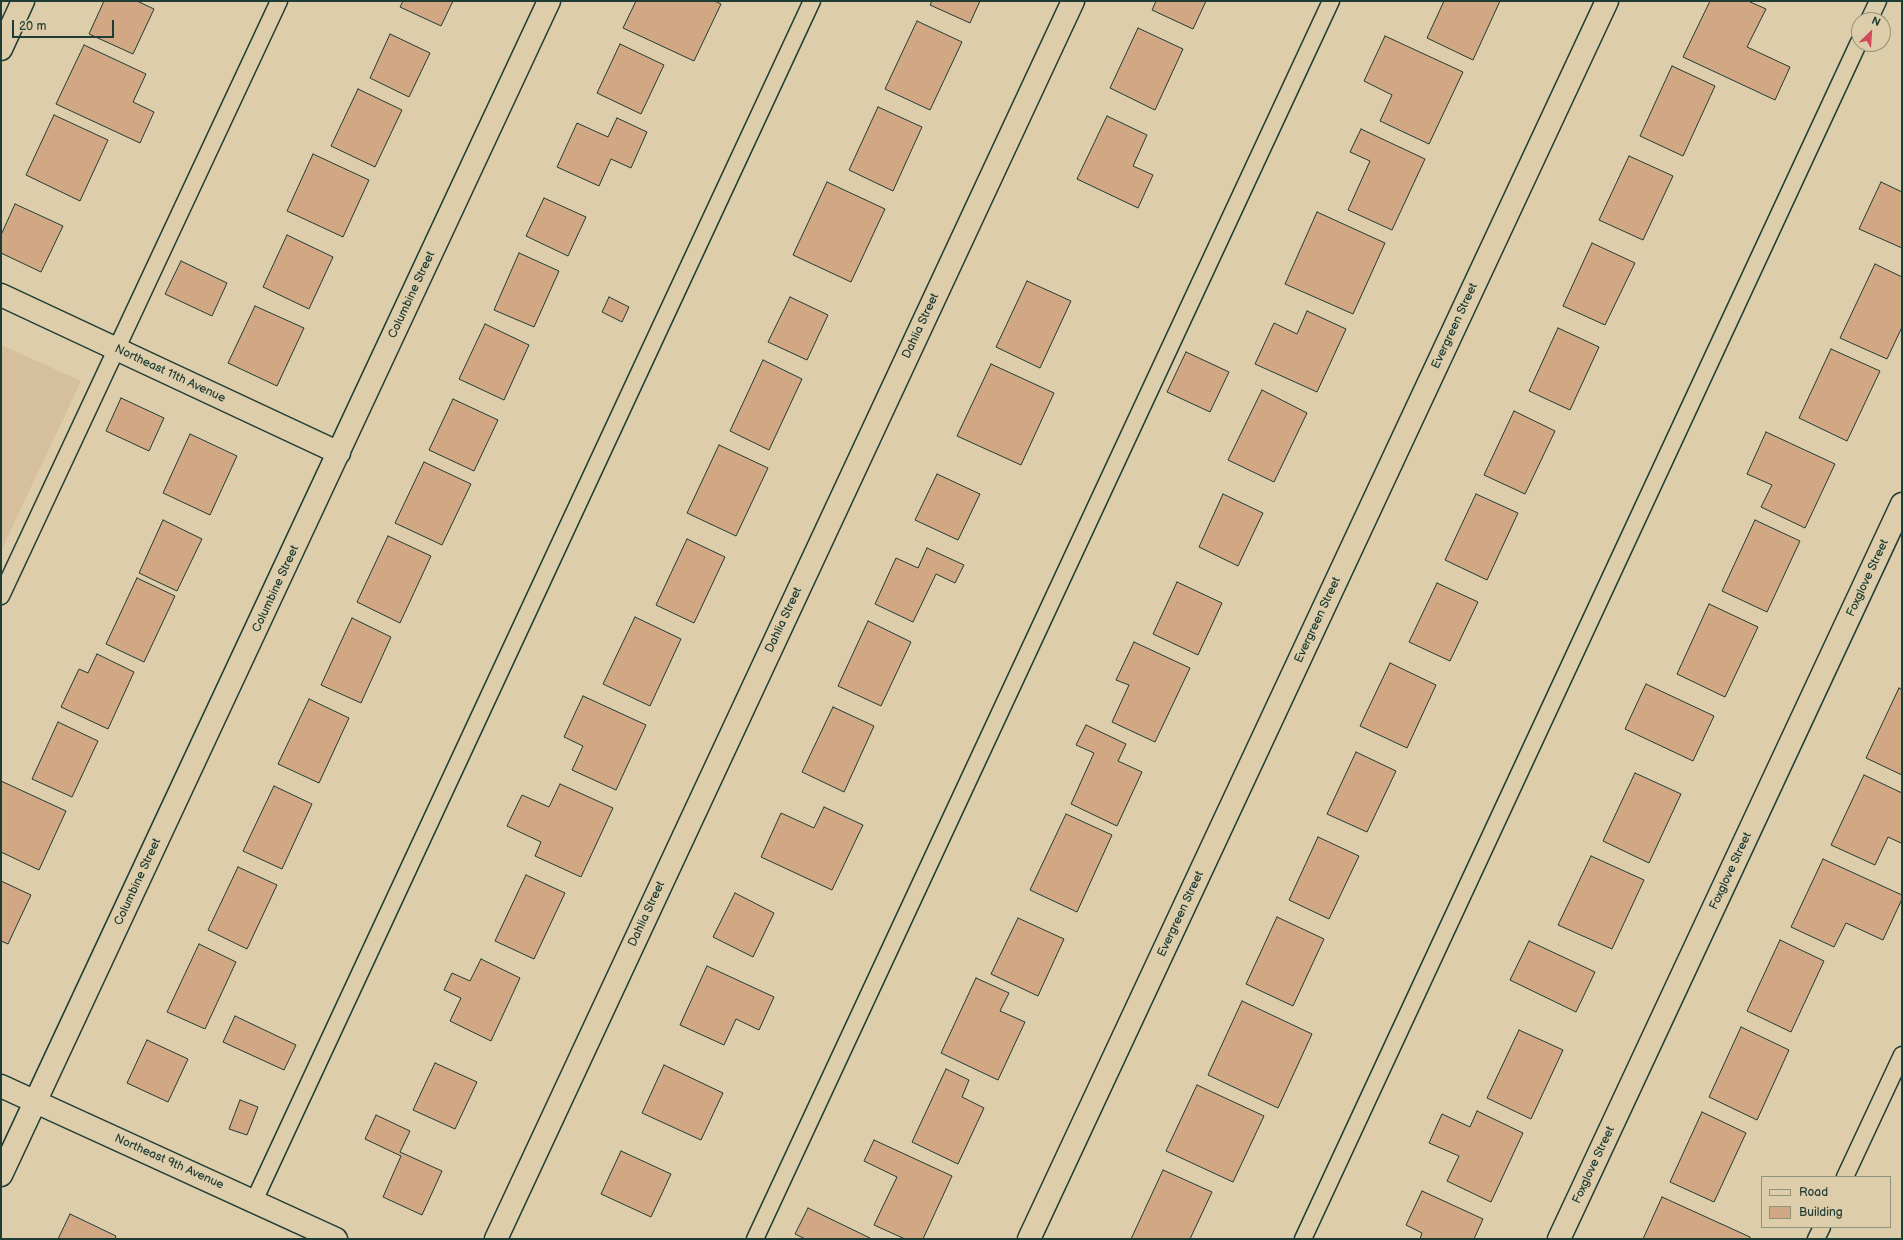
<!DOCTYPE html>
<style>
body{margin:0}
#map{position:relative;width:1903px;height:1240px;overflow:hidden;background:#decdaa;font-family:"Balsamiq Sans",sans-serif}
canvas{display:block}
.frame{position:absolute;inset:0;border:2px solid #1f3d34;pointer-events:none}
.legend{position:absolute;left:1761px;top:1176px;width:130px;height:52px;box-sizing:border-box;background:#decdaa;border:1px solid #92937b;margin:0;padding:5px 7px;list-style:none;font-size:12px;color:#1f3d34}
.legend li{display:flex;align-items:center;gap:8px;height:20px}
.legend b{width:20px;border:1px solid #92937b}
.north{position:absolute;left:1851px;top:12px;width:40px;height:40px;box-sizing:border-box;background:#decdaa;border:1px solid #92937b;border-radius:50%;rotate:25deg;font-size:11px;font-weight:700;line-height:16px;text-align:center;color:#1f3d34}
.north::after{content:'';display:block;margin:auto;width:14px;height:18px;background:#d1495b;clip-path:polygon(50% 0,100% 100%,50% 72%,0 100%)}
.scale{position:absolute;left:12px;top:20px;width:102px;height:18px;box-sizing:border-box;border:2px solid #1f3d34;border-top:0;padding-left:5px;font-size:12px;line-height:14px;white-space:nowrap;color:#1f3d34;-webkit-text-stroke:3px #decdaa;paint-order:stroke}
</style>
<div id="map">
<canvas width="1903" height="1240"></canvas>
<div class="frame"></div>
<ul class="legend">
<li><b style="height:5px;background:#decdaa"></b>Road</li>
<li><b style="height:11px;background:#d2a784"></b>Building</li>
</ul>
<div class="north">N</div>
<div class="scale">20 m</div>
</div>
<script>
const context = document.querySelector('canvas').getContext('2d');
context.lineJoin = 'round';
function fillPath(path, color) { context.fillStyle = color; context.fill(path, 'evenodd'); }
const shape = rows => new Path2D(rows.map(r => 'M' + r).join(''));
function strokePath(path, color, width, dash) { context.strokeStyle = color; context.lineWidth = width; context.lineCap = dash ? 'butt' : 'round'; context.setLineDash(dash || []); context.stroke(path); }
function write(font, color, halo, rows, align = 'center') {
  context.font = font + ' "Balsamiq Sans",sans-serif'; context.lineWidth = 3.5; context.setLineDash([]); context.textBaseline = 'middle'; context.strokeStyle = halo; context.fillStyle = color; for (const [text, x, y, turn = 0] of rows) {
    context.save(); context.translate(x, y); context.rotate((+turn || 0) * Math.PI / 180); context.textAlign = isNaN(turn) ? turn : align; if (halo) context.strokeText(text, 0, 0); context.fillText(text, 0, 0); context.restore();
  }
}
const built = shape([
 [1,345,81,381,1,551]
]);
const building = shape([
 [104,1,137,1,154,9,133,54,89,34,104,1],
 [403,1,453,1,441,26,400,7,403,1],
 [636,1,715,1,721,4,694,61,623,28,636,1],
 [932,1,980,1,970,23,930,5,932,1],
 [1156,1,1206,1,1193,29,1152,10,1156,1],
 [1444,1,1500,1,1473,60,1427,38,1444,1],
 [1710,1,1748,1,1766,9,1747,47,1790,67,1775,100,1683,57,1710,1],
 [917,21,962,42,930,110,885,89,917,21],
 [1138,28,1183,49,1155,110,1110,88,1138,28],
 [390,34,430,53,409,97,370,78,390,34],
 [1385,36,1463,72,1429,144,1380,121,1392,95,1364,81,1385,36],
 [620,44,664,65,641,114,597,93,620,44],
 [84,45,146,74,133,102,154,112,140,143,56,104,84,45],
 [1672,66,1715,86,1683,156,1640,136,1672,66],
 [358,89,402,110,375,167,331,146,358,89],
 [878,107,922,127,893,191,849,170,878,107],
 [54,115,108,140,80,201,26,175,54,115],
 [1107,116,1147,135,1133,166,1153,175,1138,208,1077,179,1107,116],
 [617,118,647,132,631,168,611,159,599,186,557,167,577,123,608,137,617,118],
 [1361,129,1425,159,1392,230,1348,210,1370,161,1350,152,1361,129],
 [313,154,369,180,343,237,287,211,313,154],
 [1629,156,1673,176,1643,240,1599,220,1629,156],
 [827,182,885,209,851,282,793,255,827,182],
 [1881,182,1902,192,1902,248,1859,229,1881,182],
 [544,198,586,217,568,256,526,236,544,198],
 [15,204,63,226,41,272,1,253,1,235,15,204],
 [1317,212,1385,243,1353,314,1285,284,1317,212],
 [287,235,333,257,309,309,263,287,287,235],
 [1592,243,1635,263,1605,325,1563,306,1592,243],
 [519,253,559,271,534,327,494,310,519,253],
 [181,261,227,283,212,316,165,294,181,261],
 [1875,264,1902,277,1902,327,1887,359,1840,338,1875,264],
 [1027,281,1071,301,1040,368,996,347,1027,281],
 [609,297,629,307,622,322,602,312,609,297],
 [790,297,828,315,807,360,768,342,790,297],
 [255,306,304,328,277,386,228,363,255,306],
 [1307,311,1346,329,1317,392,1255,364,1274,323,1297,334,1307,311],
 [485,324,529,345,504,400,459,379,485,324],
 [1558,328,1599,347,1570,410,1529,391,1558,328],
 [1831,349,1880,371,1847,441,1799,418,1831,349],
 [1186,352,1229,372,1210,412,1167,392,1186,352],
 [763,360,802,379,769,450,730,431,763,360],
 [991,364,1054,393,1021,465,957,436,991,364],
 [1262,390,1307,413,1274,482,1228,460,1262,390],
 [121,398,164,418,149,451,106,431,121,398],
 [453,399,498,420,474,471,429,450,453,399],
 [1514,411,1555,431,1525,494,1484,475,1514,411],
 [1766,432,1835,464,1805,528,1761,507,1772,485,1747,474,1766,432],
 [190,434,237,456,210,515,163,493,190,434],
 [719,445,768,468,736,536,687,513,719,445],
 [424,462,471,484,442,545,395,523,424,462],
 [937,474,980,494,958,540,915,520,937,474],
 [1223,494,1263,513,1238,566,1199,547,1223,494],
 [1476,494,1518,513,1487,580,1445,560,1476,494],
 [163,520,202,539,177,591,139,573,163,520],
 [1755,520,1800,541,1767,612,1722,591,1755,520],
 [388,536,431,556,400,623,357,602,388,536],
 [687,539,725,557,694,623,656,605,687,539],
 [927,548,964,565,955,583,936,574,913,622,875,604,896,558,918,568,927,548],
 [137,578,175,596,144,662,106,644,137,578],
 [1177,582,1222,603,1198,655,1153,634,1177,582],
 [1437,583,1478,602,1450,661,1409,642,1437,583],
 [1709,604,1758,627,1725,697,1677,674,1709,604],
 [635,617,681,639,650,706,603,684,635,617],
 [352,618,391,637,361,703,321,685,352,618],
 [868,621,911,642,881,706,838,686,868,621],
 [1134,642,1190,668,1155,742,1112,722,1129,685,1116,680,1134,642],
 [97,654,134,672,108,729,61,707,79,669,88,673,97,654],
 [1390,663,1436,685,1407,748,1360,726,1390,663],
 [1646,684,1714,716,1693,761,1625,729,1646,684],
 [1899,688,1902,690,1902,775,1866,758,1899,688],
 [583,696,646,725,616,790,572,770,583,746,564,737,583,696],
 [309,699,349,718,319,783,278,764,309,699],
 [833,707,874,726,844,792,802,772,833,707],
 [58,722,98,741,72,797,32,779,58,722],
 [1086,725,1126,744,1118,761,1142,772,1117,826,1071,804,1094,753,1076,745,1086,725],
 [1356,752,1396,771,1367,832,1327,814,1356,752],
 [1635,773,1681,794,1649,863,1603,841,1635,773],
 [1864,775,1902,793,1902,841,1901,843,1888,837,1875,865,1831,845,1864,775],
 [1,781,66,811,39,870,1,852,1,781],
 [560,784,613,808,581,877,535,856,541,842,507,826,522,795,549,807,560,784],
 [274,786,312,804,282,869,243,851,274,786],
 [824,807,863,825,832,890,761,857,781,813,814,828,824,807],
 [1066,814,1112,835,1077,912,1030,890,1066,814],
 [1318,837,1359,856,1329,919,1289,900,1318,837],
 [1591,856,1644,880,1612,949,1558,925,1591,856],
 [1823,859,1902,895,1902,899,1883,940,1846,923,1834,947,1791,927,1823,859],
 [238,867,277,885,247,949,208,930,238,867],
 [526,875,565,893,534,959,495,941,526,875],
 [1,881,31,895,8,944,1,941,1,881],
 [735,893,774,913,753,957,713,937,735,893],
 [1277,917,1324,939,1293,1006,1246,984,1277,917],
 [1018,918,1064,939,1038,996,991,974,1018,918],
 [1780,940,1824,961,1791,1032,1747,1011,1780,940],
 [1529,941,1595,972,1576,1012,1510,980,1529,941],
 [199,944,236,962,205,1029,167,1012,199,944],
 [481,959,520,978,491,1041,450,1021,461,998,444,990,452,973,470,981,481,959],
 [707,966,774,997,759,1030,736,1019,724,1045,680,1025,707,966],
 [976,978,1009,993,1000,1011,1025,1022,998,1080,941,1053,976,978],
 [1242,1001,1312,1034,1278,1108,1208,1075,1242,1001],
 [235,1016,296,1045,284,1070,223,1042,235,1016],
 [1741,1027,1789,1050,1757,1120,1709,1097,1741,1027],
 [1519,1030,1563,1050,1531,1119,1487,1098,1519,1030],
 [147,1040,188,1059,168,1102,127,1083,147,1040],
 [435,1063,477,1082,455,1129,413,1110,435,1063],
 [664,1065,723,1093,701,1140,642,1113,664,1065],
 [946,1069,969,1080,962,1097,984,1108,958,1164,912,1142,946,1069],
 [1197,1085,1264,1116,1233,1182,1166,1151,1197,1085],
 [240,1100,258,1107,247,1135,229,1129,240,1100],
 [1477,1111,1523,1133,1491,1202,1447,1181,1459,1156,1429,1143,1442,1114,1470,1127,1477,1111],
 [1702,1112,1746,1133,1714,1202,1670,1182,1702,1112],
 [376,1115,410,1131,400,1152,442,1171,422,1215,383,1197,401,1156,365,1139,376,1115],
 [874,1140,952,1176,923,1239,905,1239,874,1225,897,1177,864,1161,874,1140],
 [621,1151,671,1174,651,1217,601,1194,621,1151],
 [1163,1170,1212,1192,1190,1239,1131,1239,1163,1170],
 [1422,1191,1483,1219,1474,1239,1420,1239,1422,1233,1406,1225,1422,1191],
 [1662,1197,1750,1237,1750,1239,1643,1239,1662,1197],
 [808,1208,872,1239,805,1239,795,1234,808,1208],
 [70,1214,116,1236,115,1239,58,1239,70,1214]
]);
const service = shape([
 [1869,20,1878,1],
 [1,596,279,1],
 [1845,1177,1902,1055],
 [254,1201,812,1],
 [755,1239,1331,1],
 [1303,1239,1859,42],
 [1816,1239,1822,1227]
]);
const minor = shape([
 [1,49,23,1],
 [1,295,339,453],
 [1,1086,336,1239],
 [1,1175,549,1],
 [496,1239,1073,1],
 [1559,1239,1902,504]
]);
const tertiary = shape([
 [1029,1239,1607,1]
]);
const streetNames = [
 ["Columbine Street",412,295,-65],
 ["Dahlia Street",921,326,-65],
 ["Evergreen Street",1455,326,-65],
 ["Northeast 11th Avenue",170,374,25],
 ["Foxglove Street",1868,578,-65],
 ["Columbine Street",276,589,-65],
 ["Dahlia Street",784,620,-65],
 ["Evergreen Street",1318,620,-65],
 ["Foxglove Street",1731,871,-65],
 ["Columbine Street",138,882,-65],
 ["Dahlia Street",647,914,-65],
 ["Evergreen Street",1181,914,-65],
 ["Northeast 9th Avenue",169,1162,24],
 ["Foxglove Street",1594,1165,-65]
];
fillPath(built, '#d6bf9d');
fillPath(building, '#d2a784');
strokePath(building, '#1f3d34', 1);
strokePath(service, '#1f3d34', 19);
strokePath(minor, '#1f3d34', 25);
strokePath(tertiary, '#1f3d34', 25);
strokePath(service, '#decdaa', 16);
strokePath(minor, '#decdaa', 22);
strokePath(tertiary, '#decdaa', 22);
write('12px', '#1f3d34', '#decdaa', streetNames);
</script>
